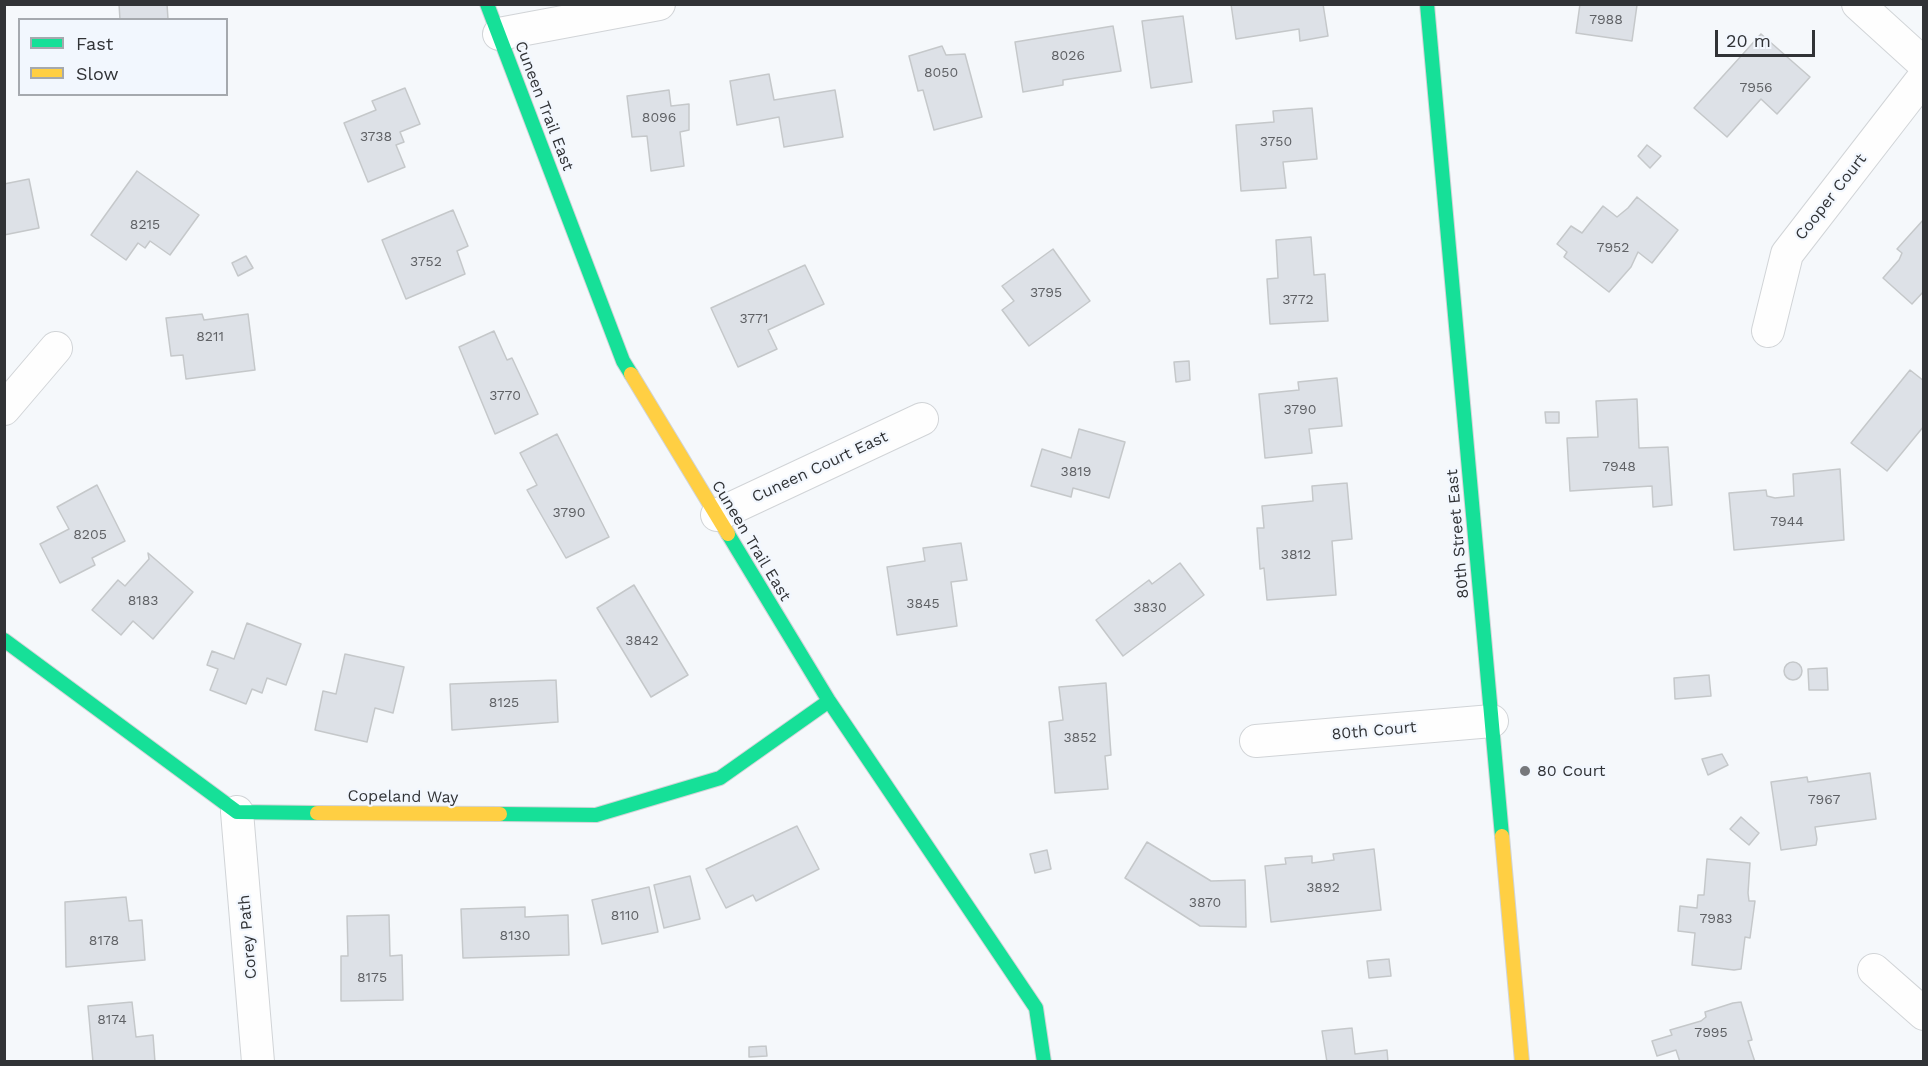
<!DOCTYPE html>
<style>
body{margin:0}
#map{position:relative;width:1928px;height:1066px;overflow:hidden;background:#f5f8fb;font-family:"Work Sans",sans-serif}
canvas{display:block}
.frame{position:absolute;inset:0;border:6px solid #313336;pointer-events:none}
.legend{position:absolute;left:18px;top:18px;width:210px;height:78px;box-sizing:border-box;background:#f2f7fe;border:2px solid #a5a9ae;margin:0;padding:8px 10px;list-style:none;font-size:18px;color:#313336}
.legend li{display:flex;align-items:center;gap:12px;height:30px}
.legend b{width:30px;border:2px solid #a5a9ae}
.scale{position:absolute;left:1715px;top:30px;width:100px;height:27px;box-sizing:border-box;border:3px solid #313336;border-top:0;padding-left:8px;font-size:18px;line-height:21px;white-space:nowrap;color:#313336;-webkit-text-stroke:4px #f2f7fe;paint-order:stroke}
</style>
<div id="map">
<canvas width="1928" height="1066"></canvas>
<div class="frame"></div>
<ul class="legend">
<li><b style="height:8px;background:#16e098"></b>Fast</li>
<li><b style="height:8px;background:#ffcf43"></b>Slow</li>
</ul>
<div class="scale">20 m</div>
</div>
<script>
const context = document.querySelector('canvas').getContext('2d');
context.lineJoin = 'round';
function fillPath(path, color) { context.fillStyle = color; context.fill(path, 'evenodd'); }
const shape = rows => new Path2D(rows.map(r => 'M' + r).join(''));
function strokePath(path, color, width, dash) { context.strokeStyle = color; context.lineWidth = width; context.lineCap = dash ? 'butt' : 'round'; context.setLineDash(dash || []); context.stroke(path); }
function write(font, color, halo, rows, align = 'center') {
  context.font = font + ' "Work Sans",sans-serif'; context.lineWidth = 4.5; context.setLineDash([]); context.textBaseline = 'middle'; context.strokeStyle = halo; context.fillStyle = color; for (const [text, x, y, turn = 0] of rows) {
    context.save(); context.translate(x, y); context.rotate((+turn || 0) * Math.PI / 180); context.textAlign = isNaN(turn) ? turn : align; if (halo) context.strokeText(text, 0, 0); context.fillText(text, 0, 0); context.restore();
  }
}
const building = shape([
 [119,4,167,4,168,19,120,20,119,4],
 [1231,4,1323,4,1328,36,1300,41,1299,29,1236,39,1231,4],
 [1580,4,1646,4,1637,5,1632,41,1576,33,1580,4],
 [1183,16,1192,82,1151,88,1142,21,1183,16],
 [1113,26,1121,71,1063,80,1063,85,1023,92,1015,42,1113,26],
 [1761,34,1810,77,1777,114,1761,99,1727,137,1694,108,1761,34],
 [942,46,946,55,965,54,982,117,934,130,923,90,918,91,909,56,942,46],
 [769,74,774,100,835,90,843,137,784,147,779,117,737,125,730,81,769,74],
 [405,88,420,124,400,132,404,142,396,145,405,167,368,182,344,123,376,110,372,101,405,88],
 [669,90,671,106,689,104,689,130,680,132,684,166,651,171,647,136,632,137,627,96,669,90],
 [1312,108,1317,159,1283,162,1286,188,1241,191,1236,125,1274,122,1273,111,1312,108],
 [1647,145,1661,156,1650,168,1638,156,1647,145],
 [137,171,199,215,170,255,150,241,145,248,138,243,126,260,91,235,137,171],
 [29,179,39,228,4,235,4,184,29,179],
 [1637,197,1678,230,1652,263,1638,252,1631,267,1609,292,1564,257,1567,252,1557,244,1571,226,1582,233,1603,206,1617,217,1628,208,1637,197],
 [453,210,468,246,457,251,465,274,406,299,382,240,453,210],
 [1924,219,1924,291,1912,304,1883,278,1899,260,1902,253,1897,249,1924,219],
 [1311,237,1314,275,1325,274,1328,321,1270,324,1267,279,1278,278,1276,240,1311,237],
 [1053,249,1090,301,1029,346,1002,310,1014,301,1002,286,1053,249],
 [246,256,253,268,238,276,232,263,246,256],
 [805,265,824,304,768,330,777,349,738,367,711,308,805,265],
 [202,314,204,320,248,314,255,370,186,379,183,355,171,356,166,318,202,314],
 [494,331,507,360,512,358,538,414,495,434,459,347,494,331],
 [1189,361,1190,380,1176,382,1174,362,1189,361],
 [1910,370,1924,381,1924,426,1887,471,1851,443,1910,370],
 [1337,378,1342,426,1309,429,1312,453,1265,458,1259,394,1299,390,1298,382,1337,378],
 [1637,399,1639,448,1668,447,1672,505,1653,507,1652,486,1570,491,1567,438,1598,437,1596,401,1637,399],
 [1545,412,1559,412,1559,423,1546,423,1545,412],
 [1079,429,1125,442,1109,498,1073,488,1071,497,1031,486,1042,449,1071,458,1079,429],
 [557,434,609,537,566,558,527,490,537,485,520,453,557,434],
 [1840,469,1844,540,1734,550,1729,493,1766,490,1767,496,1775,498,1794,496,1793,474,1840,469],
 [1347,483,1352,539,1332,541,1336,595,1267,600,1264,568,1260,569,1257,528,1264,528,1262,506,1313,501,1312,486,1347,483],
 [97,485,125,541,92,558,95,565,60,583,40,544,69,529,57,507,97,485],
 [961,543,967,580,951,582,957,626,897,635,887,567,925,561,923,548,961,543],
 [148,553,193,592,153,639,133,621,121,635,92,610,118,580,125,586,149,559,148,553],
 [1180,563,1204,595,1123,656,1096,620,1149,580,1152,584,1180,563],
 [634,585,688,675,651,697,597,608,634,585],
 [247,623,301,644,286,685,267,678,262,693,252,689,246,704,210,690,218,669,207,665,212,651,234,659,247,623],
 [345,654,404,667,393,713,375,708,367,742,315,730,323,691,336,694,345,654],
 '1784 671a9 9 0 1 1 18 0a9 9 0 1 1-18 0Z',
 [1827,668,1828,690,1809,690,1808,669,1827,668],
 [1709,675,1711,696,1675,699,1674,678,1709,675],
 [556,680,558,722,452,730,450,684,556,680],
 [1106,683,1111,755,1105,756,1108,789,1055,793,1049,722,1063,720,1059,687,1106,683],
 [1722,754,1728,765,1708,775,1702,759,1722,754],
 [1870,773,1876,819,1815,827,1817,839,1816,845,1781,850,1771,782,1807,777,1808,782,1870,773],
 [1741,817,1759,833,1749,845,1730,829,1741,817],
 [797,826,819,869,756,901,753,895,726,908,706,869,797,826],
 [1147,842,1211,881,1245,880,1246,927,1200,926,1125,878,1147,842],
 [1374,849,1381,910,1271,922,1265,866,1286,864,1285,858,1312,856,1312,863,1334,860,1333,854,1374,849],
 [1047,850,1051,869,1035,873,1030,854,1047,850],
 [1707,859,1750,863,1748,893,1749,901,1755,901,1750,938,1745,937,1741,969,1734,970,1692,965,1695,933,1678,931,1680,906,1697,908,1698,895,1704,895,1707,859],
 [690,876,700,919,664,928,654,885,690,876],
 [649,887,658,932,602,944,592,900,649,887],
 [126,897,129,921,142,920,145,960,66,967,65,902,126,897],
 [525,907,525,917,568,915,569,955,463,958,461,909,525,907],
 [389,915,390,956,402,955,403,1000,341,1001,341,956,348,956,347,916,389,915],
 [1389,959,1391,976,1369,978,1367,961,1389,959],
 [132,1002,136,1037,153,1035,155,1062,93,1062,88,1006,132,1002],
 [1741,1002,1752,1040,1748,1041,1755,1062,1680,1062,1676,1050,1657,1056,1652,1041,1672,1035,1670,1030,1701,1021,1706,1017,1705,1012,1733,1003,1741,1002],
 [1352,1028,1355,1054,1387,1050,1388,1062,1327,1062,1322,1031,1352,1028],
 [766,1046,767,1056,749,1057,749,1047,766,1046]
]);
const street = shape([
 [1858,4,1924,64],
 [499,34,659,4],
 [1768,331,1787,254,1924,77],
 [4,409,56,348],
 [717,515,922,419],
 [1256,741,1492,721],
 [237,812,258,1062],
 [1874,970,1924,1014]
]);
const fast = shape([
 [487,4,623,361,631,374],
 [1427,4,1502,836],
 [728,534,829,701,1036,1008,1044,1062],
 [4,640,237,812,317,813],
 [500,814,596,815,720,778,829,701]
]);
const slow = shape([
 [631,374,728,534],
 [317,813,500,814],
 [1502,836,1522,1062]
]);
const markers = [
 [1525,771,6,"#76787b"]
];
const numberNames = [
 ["7988",1606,20],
 ["8026",1068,56],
 ["8050",941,73],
 ["7956",1756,88],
 ["8096",659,118],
 ["3738",376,137],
 ["3750",1276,142],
 ["8215",145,225],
 ["7952",1613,248],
 ["3752",426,262],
 ["3795",1046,293],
 ["3772",1298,300],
 ["3771",754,319],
 ["8211",210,337],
 ["3770",505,396],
 ["3790",1300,410],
 ["7948",1619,467],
 ["3819",1076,472],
 ["3790",569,513],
 ["7944",1787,522],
 ["8205",90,535],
 ["3812",1296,555],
 ["8183",143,601],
 ["3845",923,604],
 ["3830",1150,608],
 ["3842",642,641],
 ["8125",504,703],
 ["3852",1080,738],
 ["7967",1824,800],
 ["3892",1323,888],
 ["3870",1205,903],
 ["8110",625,916],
 ["7983",1716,919],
 ["8130",515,936],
 ["8178",104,941],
 ["8175",372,978],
 ["8174",112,1020],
 ["7995",1711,1033]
];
const streetNames = [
 ["Cuneen Trail East",544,106,69],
 ["Cooper Court",1831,197,-52],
 ["Cuneen Court East",820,467,-25],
 ["80th Street East",1458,534,-95],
 ["Cuneen Trail East",751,541,59],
 ["80th Court",1374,731,-5],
 ["Copeland Way",403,797,1],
 ["Corey Path",248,937,-95]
];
const poiNames = [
 ["80 Court",1537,771]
];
fillPath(building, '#dde1e7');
strokePath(building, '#c5c8ca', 1.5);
strokePath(street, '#d1d4d7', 34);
strokePath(fast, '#d1d4d7', 16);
strokePath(slow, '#d1d4d7', 16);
strokePath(street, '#fefefe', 32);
strokePath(fast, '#16e098', 14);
strokePath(slow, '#ffcf43', 14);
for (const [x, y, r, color] of markers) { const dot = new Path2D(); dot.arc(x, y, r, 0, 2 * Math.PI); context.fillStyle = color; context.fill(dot); strokePath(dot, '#f2f7fe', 2); }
write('14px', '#5f6165', null, numberNames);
write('16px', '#313336', '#f2f7fe', streetNames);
write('16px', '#313336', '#f2f7fe', poiNames, 'left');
</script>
